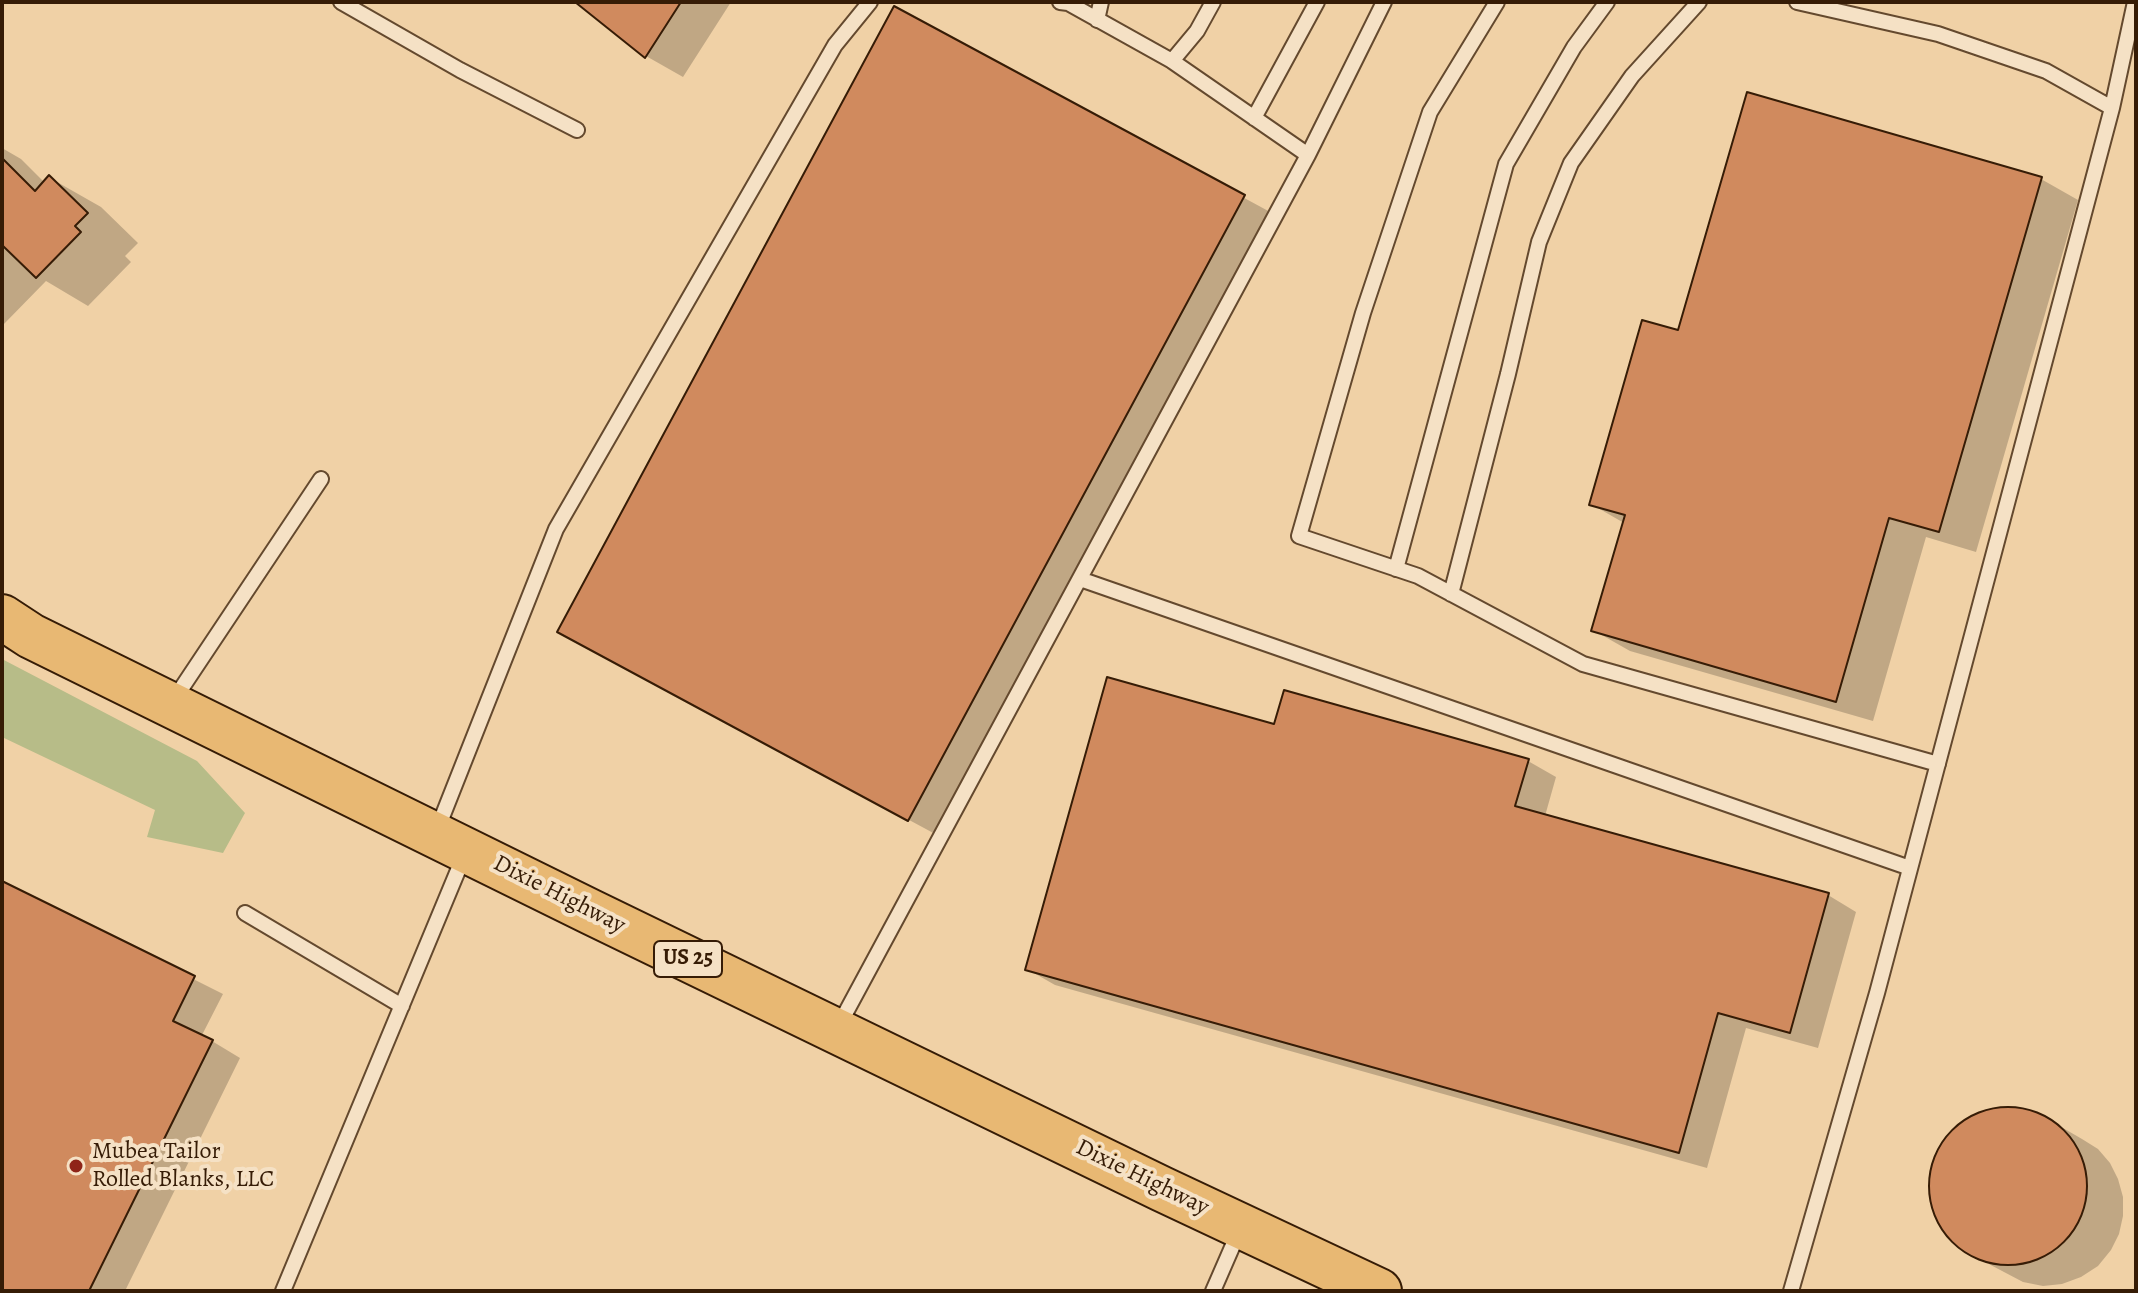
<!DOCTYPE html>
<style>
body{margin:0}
#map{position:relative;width:2138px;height:1293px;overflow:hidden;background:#f0d1a6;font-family:Alegreya,serif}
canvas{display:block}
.frame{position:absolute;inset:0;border:4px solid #361c06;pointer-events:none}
</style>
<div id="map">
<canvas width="2138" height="1293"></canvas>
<div class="frame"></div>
</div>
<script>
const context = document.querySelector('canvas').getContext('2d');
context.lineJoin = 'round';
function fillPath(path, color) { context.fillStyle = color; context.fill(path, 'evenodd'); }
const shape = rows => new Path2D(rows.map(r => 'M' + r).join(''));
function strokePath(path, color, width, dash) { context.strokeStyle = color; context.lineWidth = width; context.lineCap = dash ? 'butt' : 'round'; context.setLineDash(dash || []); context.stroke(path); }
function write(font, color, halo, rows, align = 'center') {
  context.font = font + ' Alegreya,serif'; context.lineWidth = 8; context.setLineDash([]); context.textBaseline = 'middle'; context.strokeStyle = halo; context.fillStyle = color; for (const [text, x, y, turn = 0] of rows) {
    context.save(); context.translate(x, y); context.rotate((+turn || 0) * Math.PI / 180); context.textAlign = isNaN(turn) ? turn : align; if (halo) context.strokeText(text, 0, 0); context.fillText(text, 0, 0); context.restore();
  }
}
const green = shape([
 [2,659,197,761,245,813,223,853,147,837,155,810,2,737]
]);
const shadow = shape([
 [578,2,731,2,683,77,646,56],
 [895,9,1272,213,937,835,588,647],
 [2,148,21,159,45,183,50,178,101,207,138,243,125,256,131,262,88,306,46,281,2,326],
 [2041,179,2078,200,1976,552,1926,537,1873,721,1630,651,1593,630,1624,523,1591,504,1680,333],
 [1275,726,1528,761,1556,777,1545,816,1828,895,1856,912,1818,1048,1746,1028,1707,1168,1055,985,1027,969],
 [2,883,223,994,202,1035,240,1058,125,1291,2,1291],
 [2002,1108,2023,1110,2044,1117,2082,1139,2098,1149,2110,1163,2118,1179,2123,1197,2123,1216,2119,1234,2111,1250,2098,1266,2081,1277,2062,1284,2043,1286,2023,1282,1966,1252,1951,1239,1939,1221,1932,1200,1931,1179,1935,1158,1946,1139,1962,1124,1981,1113]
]);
const building = shape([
 [575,2,681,2,645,58,575,2],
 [894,6,1245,195,908,821,557,632,894,6],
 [1747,92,2042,177,1939,532,1889,518,1836,702,1591,631,1625,515,1589,505,1642,320,1678,330,1747,92],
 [2,158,35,191,49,175,88,213,75,226,81,232,36,278,2,245,2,158],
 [1107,677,1274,724,1284,690,1529,759,1515,806,1829,893,1790,1033,1718,1013,1679,1153,1025,970,1107,677],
 [2,881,195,976,173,1021,213,1040,89,1291,2,1291,2,881],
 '1929 1186a79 79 0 1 1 158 0a79 79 0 1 1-158 0Z'
]);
const service = shape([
 [341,2,460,70,577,130],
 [1060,2,1068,3,1172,61,1308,155,1384,2],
 [1497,2,1430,112,1363,313,1299,536,1418,576,1583,664,1938,764],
 [1797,2,1938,34,2046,71,2112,108],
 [1097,20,1101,2],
 [1172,61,1197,31,1213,2],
 [1254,118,1317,2],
 [1396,569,1506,164,1574,47,1607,2],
 [1080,579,1910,868],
 [1451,594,1508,374,1539,242,1571,163,1632,76,1699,2],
 [173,701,321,479],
 [437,830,556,529,835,45,870,2],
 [245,913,402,1006],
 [838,1027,1308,155],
 [283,1291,464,856],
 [1213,1291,1240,1229],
 [1791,1291,1877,993,2112,108,2135,2]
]);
const primary = shape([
 [2,617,31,636,591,912,1162,1189,1379,1291]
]);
const markers = [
 [76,1166,8,"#8f2418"]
];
const shields = [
 [688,959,68]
];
const shieldNames = [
 ["US 25",688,959]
];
const streetNames = [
 ["Dixie Highway",559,895,27],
 ["Dixie Highway",1142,1178,26]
];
const poiNames = [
 ["Mubea Tailor",92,1152],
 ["Rolled Blanks, LLC",92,1180]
];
fillPath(green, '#b7bc88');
fillPath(shadow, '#0003');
fillPath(building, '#d08a5e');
strokePath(building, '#361c06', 2);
strokePath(service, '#64492e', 18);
strokePath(primary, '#361c06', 48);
strokePath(service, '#f5e1c5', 14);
strokePath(primary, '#e8b873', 44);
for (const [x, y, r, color] of markers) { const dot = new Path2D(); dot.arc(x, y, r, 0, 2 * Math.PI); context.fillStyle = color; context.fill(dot); strokePath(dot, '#f5e1c5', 3); }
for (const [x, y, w] of shields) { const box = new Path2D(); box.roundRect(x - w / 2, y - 18, w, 36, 6); context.fillStyle = '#f5e1c5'; context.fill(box); strokePath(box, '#361c06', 2); }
write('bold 22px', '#361c06', null, shieldNames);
write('24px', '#361c06', '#f5e1c5', streetNames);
write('24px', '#361c06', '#f5e1c5', poiNames, 'left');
</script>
